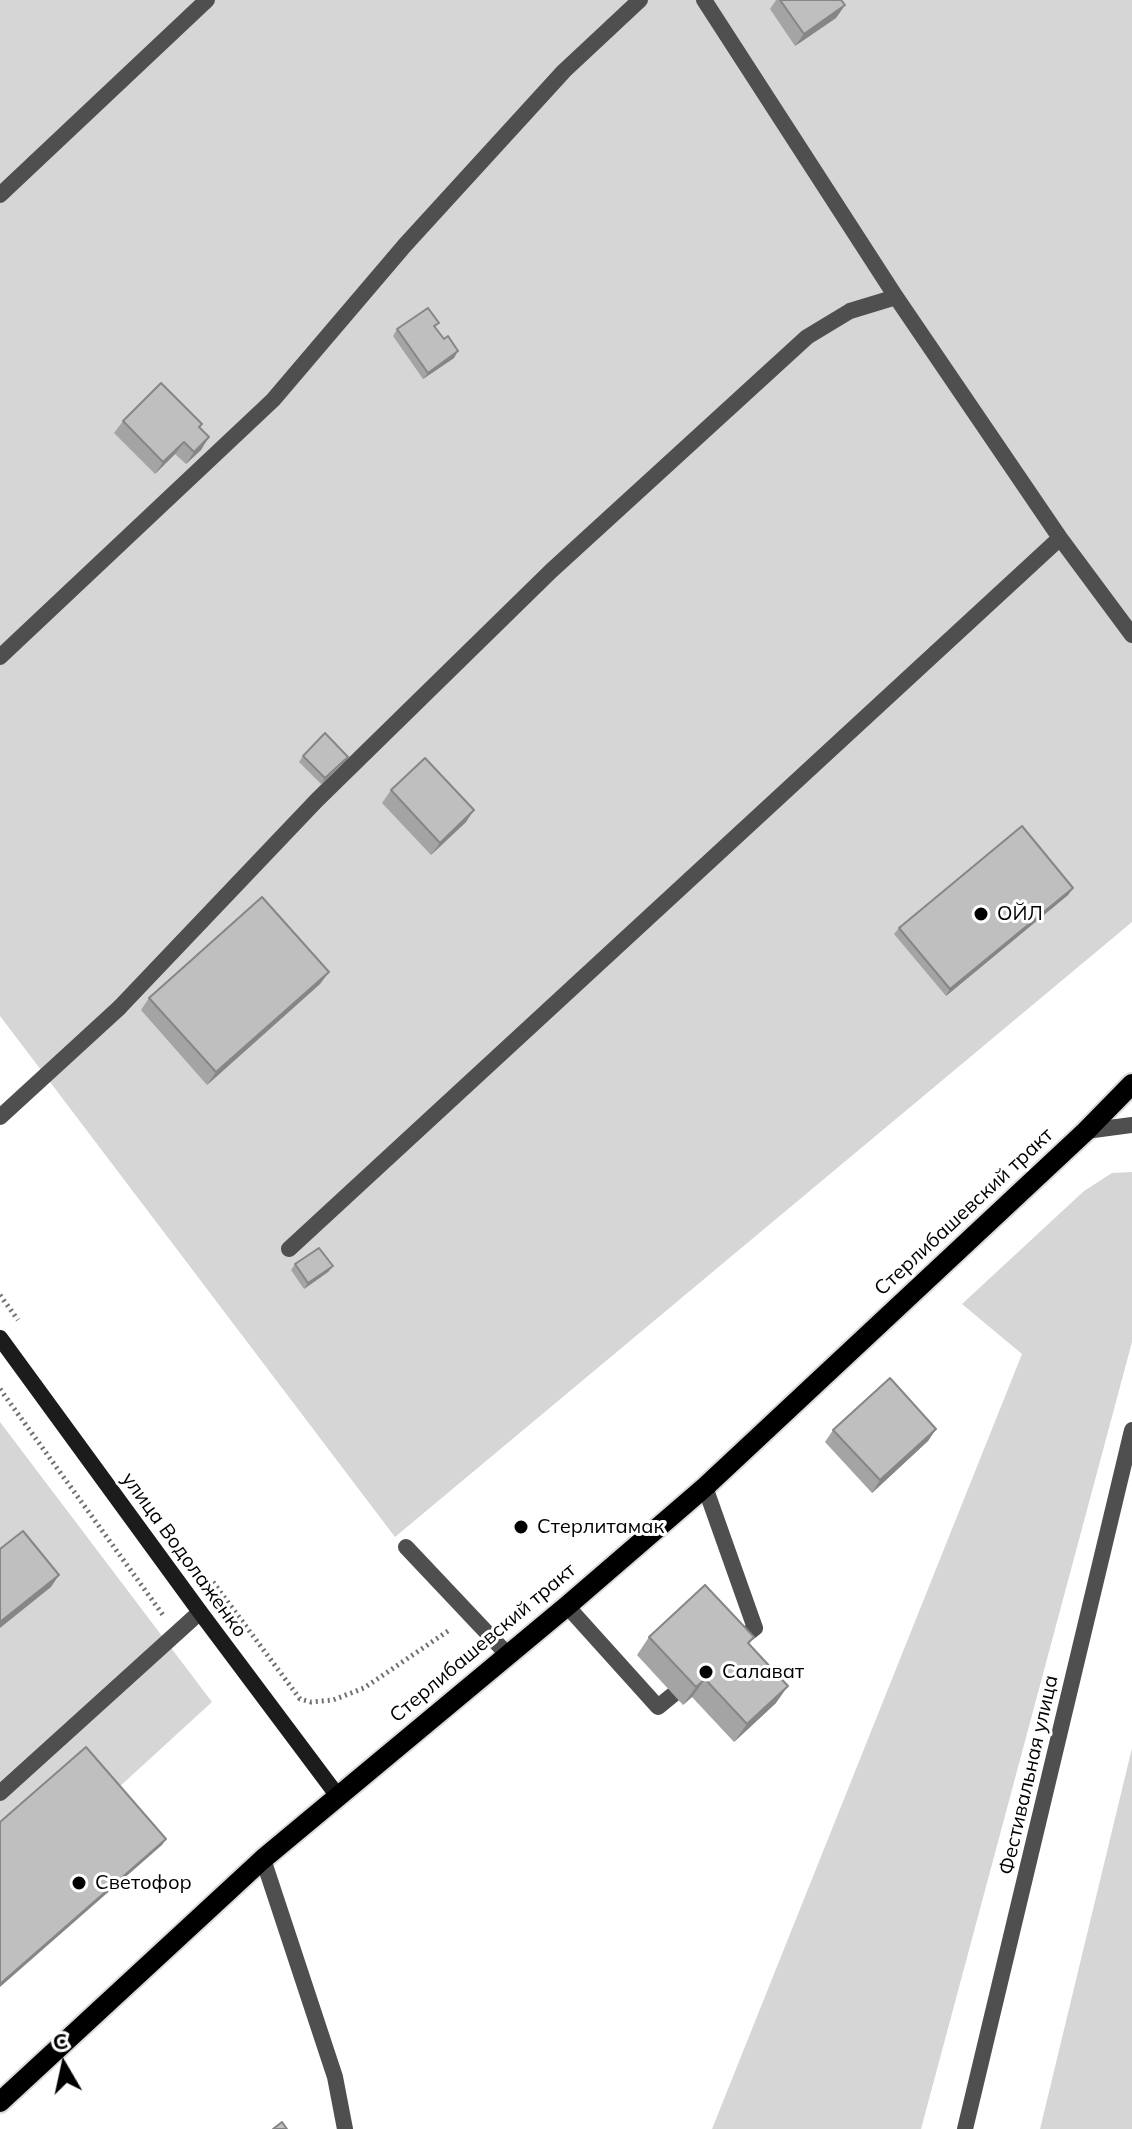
<!DOCTYPE html>
<meta charset="utf-8">
<style>
body{margin:0}
#map{position:relative;width:1132px;height:2129px;overflow:hidden;background:#fff;font-family:Mulish,sans-serif}
canvas{display:block}
.north{position:absolute;left:24px;top:2025px;width:80px;height:80px;-webkit-text-stroke:6px #fff;paint-order:stroke;rotate:351deg;font-size:22px;font-weight:700;line-height:32px;text-align:center;color:#000}
.north::after{content:'';display:block;margin:auto;width:28px;height:36px;background:#000;clip-path:polygon(50% 0,100% 100%,50% 72%,0 100%)}
</style>
<div id="map">
<canvas width="1132" height="2129"></canvas>
<div class="north">С</div>
</div>
<script>
const context = document.querySelector('canvas').getContext('2d');
context.lineJoin = 'round';
function fillPath(path, color) { context.fillStyle = color; context.fill(path, 'evenodd'); }
const shape = rows => new Path2D(rows.map(r => 'M' + r).join(''));
function strokePath(path, color, width, dash) { context.strokeStyle = color; context.lineWidth = width; context.lineCap = dash ? 'butt' : 'round'; context.setLineDash(dash || []); context.stroke(path); }
function write(font, color, halo, rows, align = 'center') {
  context.font = font + ' Mulish,sans-serif'; context.lineWidth = 6; context.setLineDash([]); context.textBaseline = 'middle'; context.strokeStyle = halo; context.fillStyle = color; for (const [text, x, y, turn = 0] of rows) {
    context.save(); context.translate(x, y); context.rotate((+turn || 0) * Math.PI / 180); context.textAlign = isNaN(turn) ? turn : align; if (halo) context.strokeText(text, 0, 0); context.fillText(text, 0, 0); context.restore();
  }
}
const green = shape([
 [0,0,1132,0,1132,922,395,1537,0,1016],
 [1132,1172,1132,1342,921,2129,712,2129,1022,1354,962,1304,1084,1191,1112,1173],
 [0,1422,212,1702,0,1896],
 [1132,1748,1132,2129,1040,2129]
]);
const path = shape([
 [0,1295,18,1320],
 [0,1389,163,1615],
 [213,1582,300,1699,311,1702,333,1700,364,1688,451,1629]
]);
const service = shape([
 [704,0,896,297,1060,538,1132,635],
 [0,195,207,0],
 [0,657,273,400,405,245,564,71,640,0],
 [119,1008,317,800,551,571,807,337,850,311,896,297],
 [289,1249,1060,538],
 [705,1487,755,1628,733,1645],
 [406,1547,508,1655],
 [567,1606,658,1707,691,1680]
]);
const minor = shape([
 [0,1793,200,1612],
 [263,1859,335,2077,345,2129]
]);
const tertiary = shape([
 [0,1117,119,1008],
 [1086,1131,1132,1125],
 [965,2129,1132,1430]
]);
const secondary = shape([
 [0,1338,200,1612,337,1795]
]);
const primary = shape([
 [0,2102,263,1859,567,1606,705,1487,1086,1131,1132,1084]
]);
const wall = shape([
 [776,0,841,0,845,5,836,18,795,46,770,9],
 [439,323,435,327,454,358,423,379,393,336,397,329],
 [123,421,199,427,201,450,186,464,175,454,155,474,114,433],
 [303,756,348,757,343,763,321,784,299,762],
 [391,790,466,822,431,855,382,803],
 [1073,888,1068,895,946,996,894,934,899,928],
 [320,984,207,1085,141,1010,149,998],
 [295,1264,333,1266,328,1272,304,1289,291,1270],
 [936,1429,928,1441,872,1493,825,1442,833,1430],
 [649,1637,754,1637,749,1644,776,1703,734,1742,692,1697,683,1705,637,1655]
]);
const shadedWall = shape([
 [845,5,836,18,795,46,804,34],
 [458,351,454,358,423,379,428,373],
 [209,437,201,450,186,464,194,452],
 [184,442,175,454,155,474,163,462],
 [348,757,343,763,321,784,325,778],
 [474,810,466,822,431,855,440,843],
 [1073,888,1068,895,946,996,950,989],
 [329,972,320,984,207,1085,216,1072],
 [333,1266,328,1272,304,1289,308,1283],
 [936,1429,928,1441,872,1493,880,1480],
 [59,1575,51,1587,0,1628,0,1622],
 [705,1679,692,1697,683,1705,696,1687],
 [788,1686,776,1703,734,1742,747,1724],
 [166,1839,162,1845,0,1987,0,1984]
]);
const building = shape([
 [780,0,841,0,845,5,804,34,780,0],
 [428,308,439,323,434,326,444,339,448,336,458,351,428,373,397,329,428,308],
 [161,383,202,424,199,427,209,437,194,452,184,442,163,462,123,421,161,383],
 [325,733,348,757,325,778,303,756,325,733],
 [425,758,474,810,440,843,391,790,425,758],
 [1022,826,1073,888,950,989,899,928,1022,826],
 [262,897,329,972,216,1072,149,998,262,897],
 [319,1248,333,1266,308,1283,295,1264,319,1248],
 [890,1378,936,1429,880,1480,833,1430,890,1378],
 [23,1531,59,1575,0,1622,0,1549,23,1531],
 [705,1585,754,1637,748,1643,788,1686,747,1724,705,1679,696,1687,649,1637,705,1585],
 [86,1747,166,1839,0,1984,0,1822,86,1747],
 [282,2122,287,2129,273,2129,282,2122]
]);
const markers = [
 [981,914,8,"#000"],
 [521,1527,8,"#000"],
 [706,1672,8,"#000"],
 [79,1883,8,"#000"]
];
const poiNames = [
 ["ОЙЛ",997,914],
 ["Стерлитамак",537,1527],
 ["Салават",722,1672],
 ["Светофор",95,1883]
];
const streetNames = [
 ["Стерлибашевский тракт",964,1212,-43],
 ["улица Водолаженко",184,1555,54],
 ["Стерлибашевский тракт",483,1643,-40],
 ["Фестивальная улица",1029,1775,-77]
];
fillPath(green, '#d6d6d6');
strokePath(primary, '#dbdbdb', 24);
strokePath(path, '#717171', 5, [2, 4]);
strokePath(service, '#4f4f4f', 16);
strokePath(minor, '#4f4f4f', 16);
strokePath(tertiary, '#4f4f4f', 16);
strokePath(secondary, '#1c1c1c', 16);
strokePath(primary, '#000', 20);
fillPath(wall, '#a4a4a4');
fillPath(shadedWall, '#868686');
fillPath(building, '#bfbfbf');
strokePath(building, '#868686', 2);
for (const [x, y, r, color] of markers) { const dot = new Path2D(); dot.arc(x, y, r, 0, 2 * Math.PI); context.fillStyle = color; context.fill(dot); strokePath(dot, '#fff', 3); }
write('20px', '#000', '#fff', poiNames, 'left');
write('20px', '#000', '#fff', streetNames);
</script>
